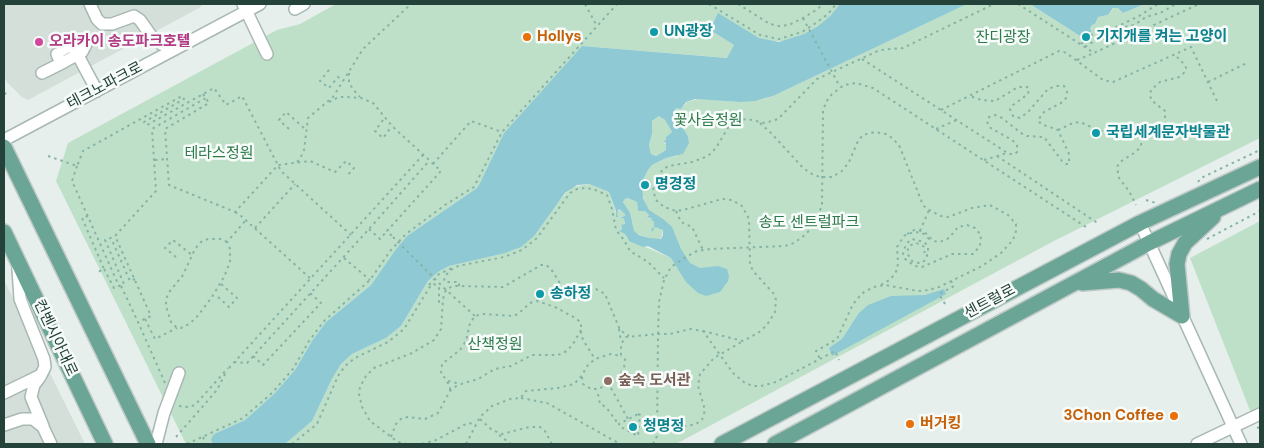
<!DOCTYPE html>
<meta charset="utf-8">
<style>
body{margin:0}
#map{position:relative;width:1264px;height:448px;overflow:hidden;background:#e6efeb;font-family:"DM Sans",sans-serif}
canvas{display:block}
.frame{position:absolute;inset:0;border:5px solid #24423a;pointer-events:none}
</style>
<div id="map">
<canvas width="1264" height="448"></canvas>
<div class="frame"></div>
</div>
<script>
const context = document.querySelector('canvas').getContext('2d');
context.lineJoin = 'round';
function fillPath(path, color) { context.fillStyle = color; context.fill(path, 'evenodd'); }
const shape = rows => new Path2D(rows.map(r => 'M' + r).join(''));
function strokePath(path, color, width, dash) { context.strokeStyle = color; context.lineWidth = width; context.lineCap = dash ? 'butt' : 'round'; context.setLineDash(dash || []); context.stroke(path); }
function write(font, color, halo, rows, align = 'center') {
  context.font = font + ' "DM Sans","Noto Sans KR",sans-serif'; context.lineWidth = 5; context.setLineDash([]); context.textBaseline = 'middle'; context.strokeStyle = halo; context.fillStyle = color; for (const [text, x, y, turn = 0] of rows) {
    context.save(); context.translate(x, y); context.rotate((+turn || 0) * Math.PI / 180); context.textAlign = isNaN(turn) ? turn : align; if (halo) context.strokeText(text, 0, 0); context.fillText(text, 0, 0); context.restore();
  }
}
const built = shape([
 [4,4,203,4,199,8,28,100,22,97,7,82,4,76],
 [4,280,85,444,4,444]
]);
const green = shape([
 [336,4,840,4,830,16,818,26,804,34,786,41,770,41,759,38,746,31,710,30,734,45,728,58,582,46,504,133,480,183,477,188,407,236,396,249,371,285,326,322,312,341,295,370,274,394,245,420,214,434,211,442,212,444,186,444,56,181,68,143,277,30,300,24],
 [967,4,1030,4,1080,36,1092,30,1090,29,1092,25,1095,24,1098,17,1108,15,1114,8,1118,8,1123,13,1145,4,1260,4,1260,138,1052,242,676,444,285,444,312,421,332,379,341,364,352,354,386,338,401,326,428,281,438,272,449,266,514,250,572,187,589,184,609,192,616,213,620,210,625,214,625,216,621,216,621,218,624,219,625,224,621,226,622,229,619,231,625,234,627,239,671,258,678,250,647,208,641,190,642,182,648,170,652,165,666,158,677,156,689,143,688,136,678,122,675,121,677,118,673,114,676,107,681,109,687,102,698,99,740,102,764,99,773,96],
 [659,116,663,118,667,123,672,132,666,137,666,140,663,141,666,144,666,150,656,156,651,154,649,145,652,134,652,121],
 [628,198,637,202,638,211,645,211,649,215,647,216,652,218,651,220,654,222,654,227,651,229,652,231,655,227,663,230,661,238,656,240,649,238,635,233,632,229,630,213,623,204,624,200],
 [1260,221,1260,414,1253,418,1190,258]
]);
const water = shape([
 [840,4,967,4,773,96,755,101,740,102,695,99,686,102,681,109,676,108,673,114,678,117,675,121,678,121,688,136,689,143,683,154,666,158,652,165,648,170,642,182,643,198,649,210,663,219,672,227,681,249,690,263,700,268,718,266,727,269,729,276,728,281,720,292,706,296,698,293,686,282,671,258,648,246,643,247,629,241,625,234,619,231,622,229,621,225,625,224,624,219,620,217,625,216,625,214,619,209,617,213,618,217,616,217,616,211,609,192,589,184,577,185,565,193,534,236,521,247,505,253,449,266,438,272,428,281,401,326,386,338,352,354,341,364,332,379,312,421,285,444,212,444,211,439,214,434,245,420,274,394,295,370,312,341,326,322,371,285,396,249,407,236,477,188,480,183,504,133,582,46,727,58,734,45,710,30,718,13,759,38,779,42,804,34,818,26,830,16],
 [659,116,665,120,672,132,666,137,666,140,663,141,666,143,666,150,656,156,651,154,649,145,652,134,652,121],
 [628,198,637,202,638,211,645,211,649,215,647,217,652,218,651,220,654,222,654,227,651,229,652,232,655,227,663,230,663,235,661,239,649,238,639,235,634,231,630,213,623,202,625,199],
 [1030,4,1145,4,1123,13,1118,8,1113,8,1108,15,1098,17,1095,24,1092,25,1090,29,1092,31,1080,36],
 [944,289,946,294,832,356,829,348,842,339,859,313,868,305,891,296,925,295]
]);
const path = shape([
 [585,4,597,26],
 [709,4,760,35,779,39,802,32,816,23,828,14,836,4],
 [738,4,770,24,779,26,789,25,803,18,818,9,822,4],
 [1018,4,1094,53,1199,4],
 [1081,44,1091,35,1108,31,1139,16,1158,4],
 [1085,47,1091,43,1115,35,1125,27,1134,25,1146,17,1160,13,1176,4],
 [862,59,1009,154,1015,154,1017,152,1017,145,1012,140,989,127,987,121,989,117,995,115,1002,118,1021,133,1027,136,1044,137,1062,161,1066,164,1069,164,1069,154,1058,130,1041,124,1038,120,1044,112,1061,103,1066,98,1067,92,1064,86,1056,86,1048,89,1028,112,1020,118,1013,116,1010,109,1013,105,1028,94,1029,88,1027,87,1018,87,995,101,981,100,970,96],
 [1077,60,1094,53],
 [329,70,320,81,329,88,338,77,343,81],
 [349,73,349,83,356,93,360,97],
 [1208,82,1249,62],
 [4,93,9,95],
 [203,94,209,103,165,129,169,185,235,212,278,165,310,161,335,172,346,161,354,168,346,177],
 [329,102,339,97,347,97,361,98,373,103,392,126,441,171,387,231,393,237],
 [941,110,1059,51,1064,52,1069,55,1103,80,1113,82,1191,47,1217,101],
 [383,120,375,131,383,138,392,126],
 [760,123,772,134,803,168,812,174,820,177,832,177,842,171,849,162,858,141,863,135,875,132,886,134,892,138,899,145,923,205,927,209,941,216,948,217,972,208,990,205,1008,215,1016,224,1016,231,1013,240,1001,253,982,266,939,287,929,290,918,291,885,285,874,287,864,292,857,299,852,306,837,339,816,351,820,359],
 [289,129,279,120,286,112,305,129],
 [936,129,957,120],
 [1058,130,1073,123,1080,122,1100,131,1112,131,1128,124,1131,124,1139,128,1144,135,1140,148,1134,153,1120,162,1117,167,1119,178,1129,191,1136,205],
 [1144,135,1159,133,1165,127,1165,111,1151,100,1150,93,1152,89,1160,82,1179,77,1185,72,1186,68,1185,65,1177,57],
 [48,156,77,166,83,151,182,96,184,99,144,122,147,125,214,88,226,105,242,96,281,171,351,235],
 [997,156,1099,224],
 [155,160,167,159],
 [984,160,1007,153],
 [297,162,300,159,304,150,308,118,333,97,363,49,411,4],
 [433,164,471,121,502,132],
 [77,166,72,181,119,286,124,284,105,240,111,238,130,281,135,279],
 [1198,182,1201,178,1260,150],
 [1146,200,1156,203],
 [676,211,681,222,692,227,703,250],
 [235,212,240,215,311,279],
 [88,216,82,218,104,269,96,273],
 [255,228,295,184],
 [369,229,380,239,387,231],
 [920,231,929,210],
 [907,234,914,230,922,231,927,234,933,241,940,242,949,238,958,227,967,225,975,228,981,235,980,246,973,254,952,254,922,267,915,266,905,259,903,254,906,244,912,239,924,242,928,246,928,252,926,259,922,263,919,263,912,261,907,253,909,246,916,243,922,245,925,248,924,256],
 [1207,239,1260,211],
 [227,242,221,239,208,239,201,242,195,249,183,275,170,291,166,299,166,306,171,322,176,327,181,328,189,324,196,318,212,297,224,277,230,262,230,249,227,242,246,220],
 [176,257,165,248,173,240,192,255],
 [344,258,370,280],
 [104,269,114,288,119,286],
 [429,285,439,274,454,267],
 [881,285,891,279,897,270,898,263,897,247,904,236,907,234,916,232,924,234,929,239,931,238],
 [121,286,138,322],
 [459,286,459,282,447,282,444,281,445,276,451,270,458,266,504,257,522,250,537,238,570,193,577,189,585,188,593,189,607,195,612,209,616,230,624,240,630,251,648,262,664,278],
 [444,288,475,316],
 [218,297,229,307,237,298,221,284],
 [945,304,939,294,954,286,951,281],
 [145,319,155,339,177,328],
 [619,329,621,342],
 [581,330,573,344,567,351,558,355,532,355,511,366,495,369,478,379,461,384,448,381,441,374,442,364,460,350,466,341,470,323,475,316,483,314,513,316,518,314,530,303,537,301,555,307,577,319,581,323,581,333,583,340,595,359],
 [703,331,743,341,758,333,767,325,775,312,776,300,774,294,753,271,750,264,749,219,742,206,732,200,722,199,683,210,676,211,664,207,656,200,653,190,656,180,663,169,669,166,692,162,708,156,716,148,729,126,738,120,747,119,765,123,778,119,817,79,880,50,903,48,994,4],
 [253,356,263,365,321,303,310,293],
 [234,362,247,363,369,229,429,161],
 [229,368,423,155],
 [582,377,583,384,591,389,598,389,609,384,620,375,624,368,625,359,621,356],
 [447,382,450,386,450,391],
 [165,383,138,322,151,316,115,236,156,191,152,129,206,98],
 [611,388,628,419],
 [598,394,600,404,606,407,619,425],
 [521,398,547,403,620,444],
 [179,406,188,407,195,405,228,368],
 [638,414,640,415,638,436,619,426,619,424,638,414],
 [480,419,492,430,502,434,529,427,540,427,545,431,552,444],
 [658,423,686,426,696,424,702,420,705,410,698,386,700,374,714,358,743,341],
 [1257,428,1260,427],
 [499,435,511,444],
 [176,437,217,390,226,372],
 [203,437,206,444],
 [391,437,396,424,402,418,408,417,425,419,438,413,450,391,459,384],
 [187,444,243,418,272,393,293,369,309,341,324,321,370,280,391,250,406,234,445,205,474,187,502,132,617,4],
 [292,444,317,424,338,376,345,366,355,358,388,342,404,329,431,285,434,284,439,287,439,302,443,302],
 [407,444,398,442,370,421,362,407,359,394,360,387,366,376,374,368,412,353,434,340,441,329,443,299,445,292,448,288,456,286,503,287,541,265,546,265,551,269,563,288,572,294,578,296,588,290,594,288,605,294,620,330,629,336],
 [422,444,436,440,468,423,476,424],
 [466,444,480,417,492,406,510,399,521,398,523,394,526,391,558,388,574,384,580,378,588,365,595,359,611,354,621,356,621,344,626,337,658,334,659,302,664,280,671,267,686,257,697,251,710,249,785,246,794,243,805,235,815,224,822,205,823,111,826,102,832,94,844,85,856,83,873,88,1089,229],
 [653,444,657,436,658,334,670,334,690,329,703,331,733,373,745,383,753,386,761,386,776,382,835,351,839,360]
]);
const minor = shape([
 [90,4,97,19,102,24,112,24,134,16,140,20,152,37,161,44,170,47,178,45],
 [243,4,267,54],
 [295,9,304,4],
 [62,50,69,46,74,48,97,91],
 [57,54,60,61,64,62,82,52,88,40],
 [42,73,64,62],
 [4,140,260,4],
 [1140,223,1241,444],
 [40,377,34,385,31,397,43,426],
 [4,393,41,375,45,367,44,359,20,299,18,269],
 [4,425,22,419,33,419,43,427,51,444],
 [156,444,164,413,179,373],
 [1197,444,1260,414]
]);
const major = shape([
 [4,147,148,444],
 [4,232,105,444],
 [1082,283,1119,280,1131,283,1141,289,1153,299,1182,316],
 [1182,316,1177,264,1179,254,1185,243,1213,217],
 [722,444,1140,223,1260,167],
 [775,444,1149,243,1260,189]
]);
const pathBridge = shape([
 [803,18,840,87],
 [393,237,444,288]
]);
const markers = [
 [654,32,5,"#0f9aa8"],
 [527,37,5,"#e8710a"],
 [1086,37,5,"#0f9aa8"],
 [39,42,5,"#d1479c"],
 [1096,133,5,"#0f9aa8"],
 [645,185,5,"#0f9aa8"],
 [540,294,5,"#0f9aa8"],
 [608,381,5,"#8d6e63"],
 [1174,416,5,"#e8710a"],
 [910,424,5,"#e8710a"],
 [633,427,5,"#0f9aa8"]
];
const cultureNames = [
 ["UN광장",664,32],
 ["기지개를 켜는 고양이",1096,37],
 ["국립세계문자박물관",1106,133],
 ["명경정",655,185],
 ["송하정",550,294],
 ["청명정",643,427]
];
const foodNames = [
 ["Hollys",537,37],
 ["3Chon Coffee",1164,416,"right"],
 ["버거킹",920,424]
];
const parkNames = [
 ["잔디광장",1003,38],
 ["꽃사슴정원",708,121],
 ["테라스정원",219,154],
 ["송도 센트럴파크",809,223],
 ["산책정원",495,345]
];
const hotelNames = [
 ["오라카이 송도파크호텔",49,42]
];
const streetNames = [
 ["테크노파크로",105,86,-28],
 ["센트럴로",990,302,-28],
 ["컨벤시아대로",55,338,65]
];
const educationNames = [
 ["숲속 도서관",618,381]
];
fillPath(built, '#d4dfda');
fillPath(green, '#bfe0c8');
fillPath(water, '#8ec9d4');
strokePath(minor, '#a8b8b2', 14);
strokePath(major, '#c2cac8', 18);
strokePath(path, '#86b3a5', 2, [2.5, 4]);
strokePath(minor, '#fff', 11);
strokePath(major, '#6aa596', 15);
strokePath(pathBridge, '#86b3a5', 2, [2.5, 4]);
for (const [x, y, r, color] of markers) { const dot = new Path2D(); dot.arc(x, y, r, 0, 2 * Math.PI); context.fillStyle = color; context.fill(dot); strokePath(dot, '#f7fbf9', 2); }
write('bold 15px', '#0d838f', '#f7fbf9', cultureNames, 'left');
write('bold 15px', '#c56008', '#f7fbf9', foodNames, 'left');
write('15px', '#2d7a4b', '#f7fbf9', parkNames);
write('bold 15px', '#b23c85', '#f7fbf9', hotelNames, 'left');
write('15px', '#24423a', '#f7fbf9', streetNames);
write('bold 15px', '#785e54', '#f7fbf9', educationNames, 'left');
</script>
